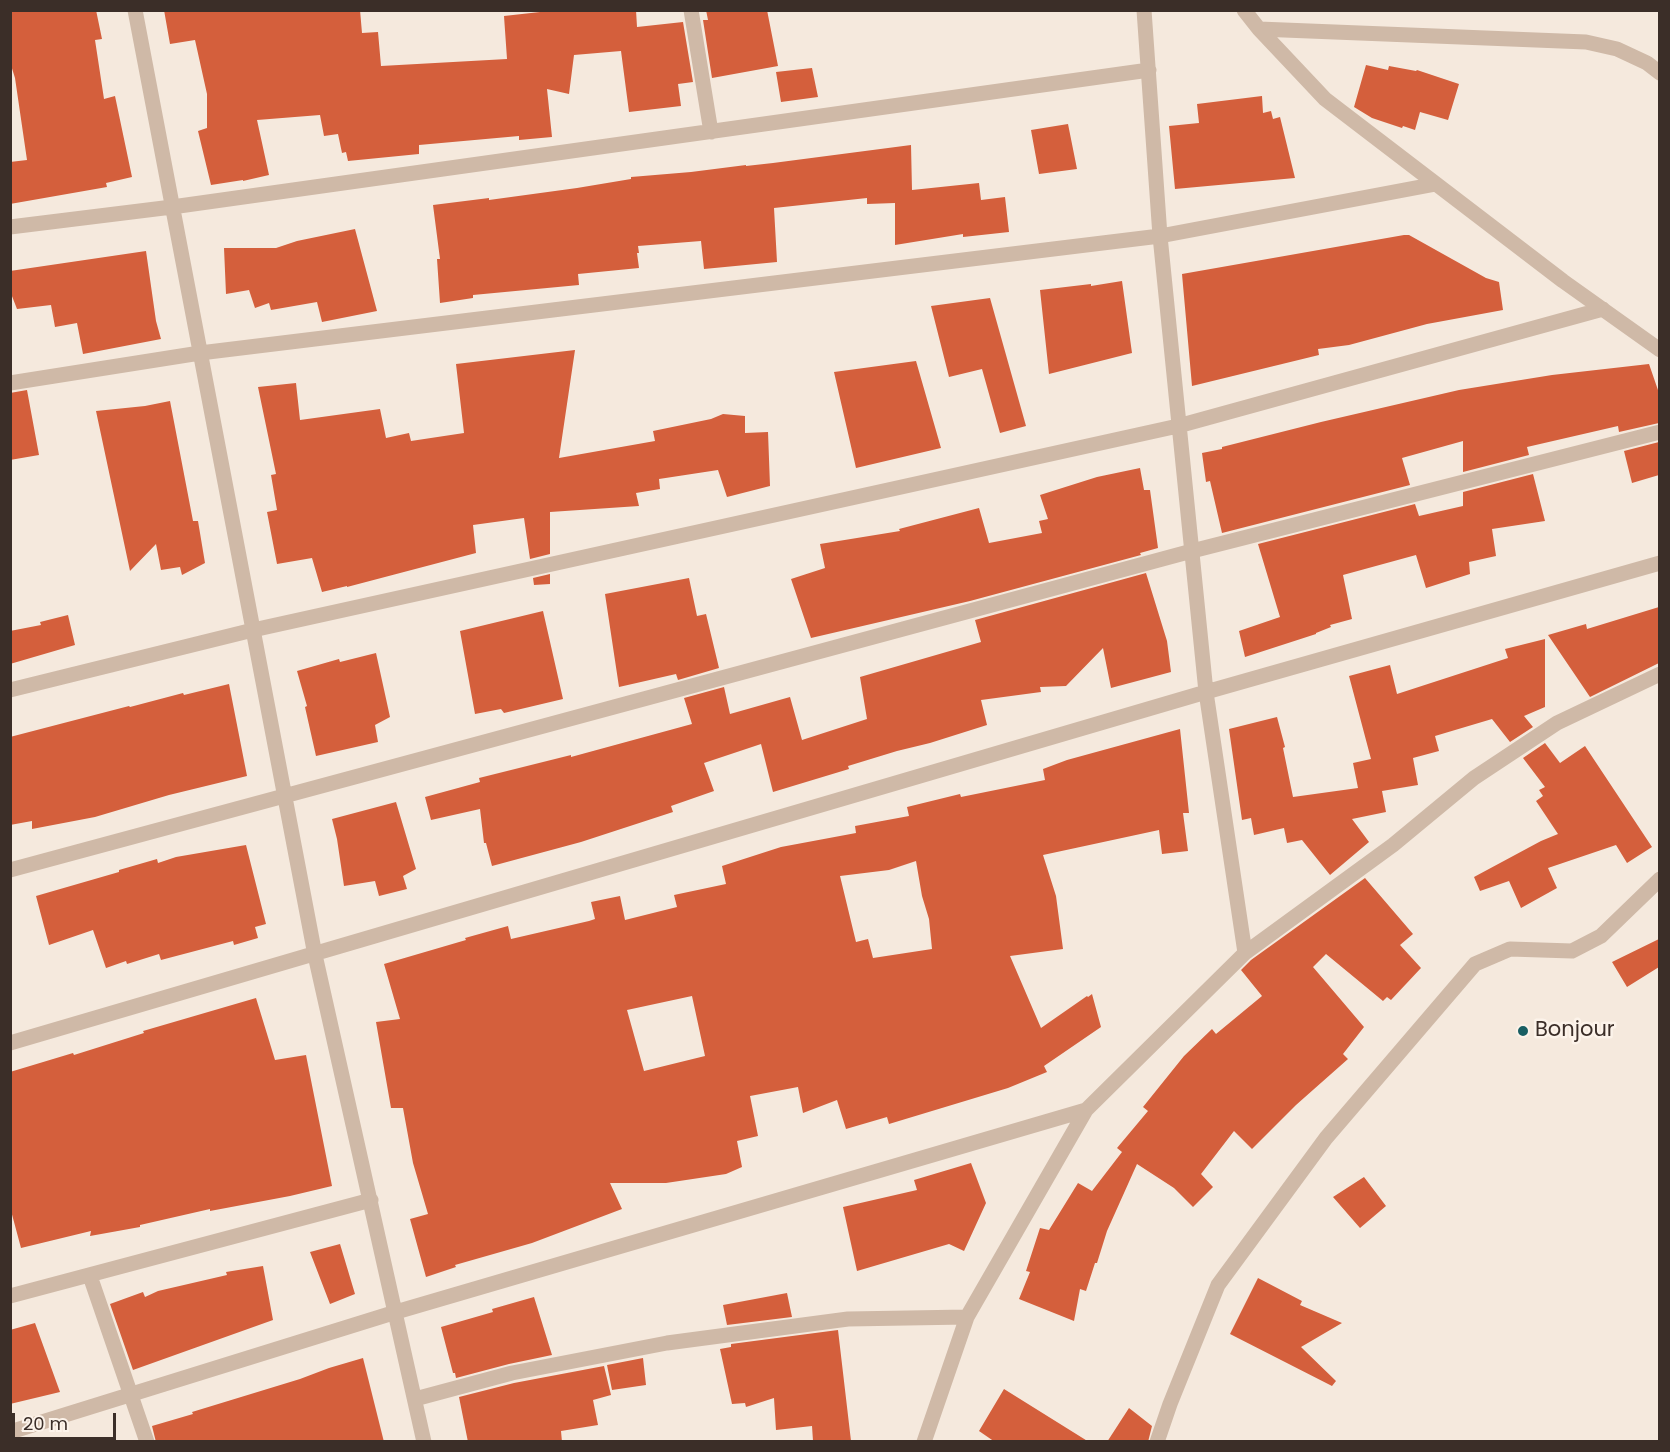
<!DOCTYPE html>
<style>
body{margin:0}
#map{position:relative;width:1670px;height:1452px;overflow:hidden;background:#f5e9dd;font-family:Poppins,sans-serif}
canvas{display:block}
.frame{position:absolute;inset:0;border:12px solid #3b2e28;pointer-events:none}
.scale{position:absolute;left:12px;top:1413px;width:104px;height:27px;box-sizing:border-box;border:3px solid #3b2e28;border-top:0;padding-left:8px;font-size:18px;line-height:21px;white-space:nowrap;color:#3b2e28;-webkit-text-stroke:4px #fcf3ea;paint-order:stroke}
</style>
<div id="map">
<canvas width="1670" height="1452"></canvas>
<div class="frame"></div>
<div class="scale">20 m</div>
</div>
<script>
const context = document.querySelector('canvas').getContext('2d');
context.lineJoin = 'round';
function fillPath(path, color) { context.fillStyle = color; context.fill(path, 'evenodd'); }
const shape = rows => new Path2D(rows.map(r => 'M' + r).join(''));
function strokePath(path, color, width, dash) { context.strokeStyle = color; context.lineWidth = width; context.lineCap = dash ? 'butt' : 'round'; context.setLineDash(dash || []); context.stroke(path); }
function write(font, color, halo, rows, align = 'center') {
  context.font = font + ' Poppins,sans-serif'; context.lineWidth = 5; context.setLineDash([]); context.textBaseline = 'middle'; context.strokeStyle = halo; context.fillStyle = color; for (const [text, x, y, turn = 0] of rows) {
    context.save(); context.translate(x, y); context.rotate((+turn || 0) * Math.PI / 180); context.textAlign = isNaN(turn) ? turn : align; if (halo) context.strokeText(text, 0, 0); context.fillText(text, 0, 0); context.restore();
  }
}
const building = shape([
 [10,10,96,10,102,39,95,40,104,99,115,96,132,177,106,183,107,187,10,204,10,162,27,160,15,78,10,62],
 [164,10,360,10,362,33,378,32,381,66,507,59,504,16,558,10,636,10,637,27,683,22,693,82,678,84,681,106,629,112,621,51,574,55,569,94,547,89,552,137,519,140,519,136,419,145,419,154,348,161,346,152,342,153,338,134,324,136,320,115,257,120,269,175,243,181,243,180,211,185,198,131,207,128,207,94,195,40,170,44],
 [706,10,767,10,778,66,712,78,703,20,708,20],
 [1366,65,1388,70,1389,66,1416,71,1417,70,1459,84,1448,120,1420,112,1415,130,1403,126,1402,128,1372,118,1354,107],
 [812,68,818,97,781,102,776,72],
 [1262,96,1263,113,1271,111,1273,119,1280,117,1295,178,1175,189,1169,126,1199,123,1197,104],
 [1068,124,1077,169,1039,174,1031,130],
 [911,145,912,190,979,183,981,200,1005,197,1009,232,963,237,963,234,895,245,895,203,867,204,867,198,774,208,777,262,704,269,701,241,638,246,639,253,637,253,639,268,578,274,579,285,473,295,473,298,440,303,437,259,440,259,433,205,489,198,489,200,577,188,631,179,631,177,691,172,746,165,746,166,773,163],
 [355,229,377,311,322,322,317,302,271,310,269,303,255,308,249,290,226,294,224,248,276,248,297,241],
 [1404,235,1409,235,1486,278,1499,282,1503,310,1427,324,1349,345,1318,349,1319,355,1192,386,1182,274],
 [146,251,156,321,161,339,83,354,77,323,55,327,51,305,17,309,10,291,10,271],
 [1122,281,1132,353,1049,374,1040,290,1091,284,1091,286],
 [990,298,1026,426,1000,433,982,369,949,377,931,306],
 [575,350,559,458,655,441,653,431,711,419,723,414,745,416,745,433,768,432,770,486,727,497,718,470,659,479,660,489,636,493,639,506,550,512,550,554,530,559,524,518,473,525,476,553,347,587,347,586,322,592,312,558,277,564,267,512,277,510,271,475,276,474,258,387,296,383,300,420,380,409,386,438,409,433,411,441,464,433,456,364],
 [916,361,941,448,856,468,834,372],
 [1649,364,1659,393,1659,423,1619,432,1618,426,1527,447,1529,455,1463,472,1463,441,1402,458,1410,485,1222,533,1210,481,1206,482,1202,453,1222,449,1222,447,1321,422,1459,390,1552,375],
 [27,390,39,455,10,460,10,393],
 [170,401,193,521,198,521,205,563,182,575,180,567,161,570,156,544,130,571,96,411,145,406],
 [1659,442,1659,475,1632,483,1624,451],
 [1140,468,1144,490,1150,490,1158,548,1140,553,1141,555,970,601,811,638,791,579,825,568,820,544,900,531,899,529,979,508,989,543,1042,533,1039,521,1048,519,1040,495,1097,477],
 [1533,474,1545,521,1492,529,1496,556,1469,562,1470,574,1426,588,1416,555,1343,575,1352,619,1330,625,1331,627,1316,633,1316,634,1245,657,1239,631,1280,617,1258,544,1415,504,1419,516,1463,506,1463,492],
 [1146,573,1167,641,1171,672,1111,688,1103,648,1066,686,1040,687,1041,692,981,700,987,725,930,743,897,751,848,766,849,769,773,792,761,744,704,763,714,791,671,806,673,812,581,842,492,866,486,843,484,843,480,809,431,820,425,797,480,782,479,778,571,755,571,757,692,724,684,698,724,687,730,714,790,697,802,740,867,719,860,677,981,642,975,620],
 [550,574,550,584,534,585,533,578],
 [689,578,697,616,706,614,719,668,678,680,676,674,619,687,605,594],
 [1659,607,1659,663,1590,697,1548,635,1586,624,1587,629],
 [543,611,563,699,504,713,501,709,475,714,460,631],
 [68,615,75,645,10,664,10,631,41,625,40,622],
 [1545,639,1545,707,1524,716,1533,727,1510,742,1492,719,1435,736,1439,751,1413,758,1418,785,1382,791,1386,812,1352,819,1369,842,1330,875,1302,840,1287,843,1284,828,1254,835,1251,818,1242,820,1229,729,1277,717,1285,747,1283,748,1293,797,1358,788,1353,763,1371,759,1349,676,1390,665,1397,694,1508,658,1505,649],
 [376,653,390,717,375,725,378,742,316,756,305,707,307,706,297,671,339,659,340,662],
 [229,684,247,776,169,795,95,817,32,829,32,821,10,825,10,737,129,706,130,707,183,693,184,695],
 [1180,729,1189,813,1183,813,1188,851,1162,854,1159,830,1043,855,1056,896,1063,949,1010,956,1041,1028,1087,996,1088,997,1092,994,1101,1027,1044,1066,1047,1072,1008,1088,889,1124,887,1117,846,1129,837,1100,803,1113,798,1087,750,1096,758,1136,737,1141,742,1167,726,1174,666,1183,610,1183,622,1209,532,1243,455,1265,456,1267,426,1277,410,1219,428,1214,413,1163,403,1108,391,1108,376,1022,400,1019,384,964,466,940,465,938,508,926,511,939,589,921,595,919,591,902,620,896,625,920,677,907,674,895,726,884,722,866,781,847,856,833,855,826,909,816,907,807,960,794,961,797,1045,780,1043,769,1067,760],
 [916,861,922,896,929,919,932,949,873,958,868,939,856,942,840,876,889,870],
 [692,996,705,1056,644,1071,627,1010],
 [1545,743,1560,763,1585,746,1652,847,1627,863,1616,845,1548,868,1557,888,1521,908,1509,881,1480,891,1474,877,1541,841,1558,834,1536,801,1543,796,1539,790,1545,787,1523,758],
 [396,802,416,869,403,876,407,889,379,896,375,881,344,886,337,839,332,819],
 [246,845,266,924,255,927,258,938,234,945,233,941,161,960,159,954,127,964,126,961,106,968,93,930,49,945,36,896,119,872,119,870,157,859,158,863,176,857],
 [1365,878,1413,934,1400,945,1421,968,1391,1000,1387,997,1383,1001,1326,954,1313,967,1364,1027,1343,1054,1348,1059,1296,1105,1252,1149,1234,1131,1201,1174,1213,1187,1193,1207,1174,1188,1137,1164,1107,1231,1097,1263,1095,1263,1086,1291,1080,1289,1074,1321,1019,1299,1030,1272,1026,1271,1040,1228,1049,1230,1078,1183,1092,1191,1122,1152,1117,1148,1148,1111,1143,1107,1184,1056,1212,1029,1216,1034,1262,996,1241,970,1251,960],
 [1659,939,1659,967,1627,987,1612,962],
 [256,998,275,1060,306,1055,332,1186,290,1196,210,1211,210,1209,140,1225,140,1227,90,1236,91,1231,21,1248,10,1207,10,1072,73,1053,74,1055,144,1033,143,1031],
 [971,1163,986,1203,964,1251,949,1244,857,1271,843,1207,917,1190,914,1180],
 [1364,1177,1386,1206,1360,1228,1333,1197],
 [340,1244,355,1294,330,1304,310,1252],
 [263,1266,273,1320,133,1370,110,1304,143,1292,145,1297,158,1291,227,1275,226,1272],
 [1258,1278,1302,1301,1300,1305,1342,1323,1301,1347,1336,1381,1332,1386,1230,1334],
 [787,1293,792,1317,727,1325,723,1305],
 [534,1297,552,1355,509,1364,456,1378,455,1373,453,1373,441,1327,493,1312,492,1309],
 [35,1323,60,1392,10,1404,10,1330],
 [838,1330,851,1441,813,1441,812,1426,776,1430,774,1398,746,1407,745,1403,732,1404,720,1349,731,1347,731,1344],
 [363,1358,384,1442,156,1442,152,1426,193,1414,192,1412,300,1379,329,1368],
 [643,1358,646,1385,612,1390,607,1365],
 [604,1366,611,1395,593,1400,598,1425,561,1431,562,1442,468,1442,459,1397,514,1383],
 [1004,1389,1089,1442,995,1442,979,1431],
 [1129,1408,1152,1426,1148,1442,1107,1442]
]);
const minor = shape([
 [135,10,315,955,424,1442],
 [691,10,711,132],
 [1144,10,1160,236,1206,692,1245,953],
 [1244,10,1259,29,1325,99,1563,281,1660,350],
 [1259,29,1586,42,1617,49,1647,63,1660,73],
 [10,227,172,207,1149,70],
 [10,383,200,353,1160,236,1436,184],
 [10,690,253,630,1178,426,1603,309],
 [10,870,1192,551,1660,432],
 [10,1043,1206,692,1660,563],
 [90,1276,147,1442],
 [10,1296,371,1200],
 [415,1399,512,1373,667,1343,848,1319,967,1317],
 [10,1432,396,1312,1086,1110],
 [924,1442,967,1317,1086,1110,1245,953,1393,845,1474,778,1557,723,1660,674],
 [1157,1442,1170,1404,1218,1285,1326,1138,1475,964,1510,949,1572,951,1601,936,1660,879]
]);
const markers = [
 [1523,1031,6,"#185e62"]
];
const poiNames = [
 ["Bonjour",1535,1031]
];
fillPath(building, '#d45f3c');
strokePath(minor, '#cfb9a7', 15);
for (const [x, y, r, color] of markers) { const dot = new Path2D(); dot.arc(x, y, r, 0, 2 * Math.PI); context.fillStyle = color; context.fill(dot); strokePath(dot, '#fcf3ea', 2); }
write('21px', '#3b2e28', '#fcf3ea', poiNames, 'left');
</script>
